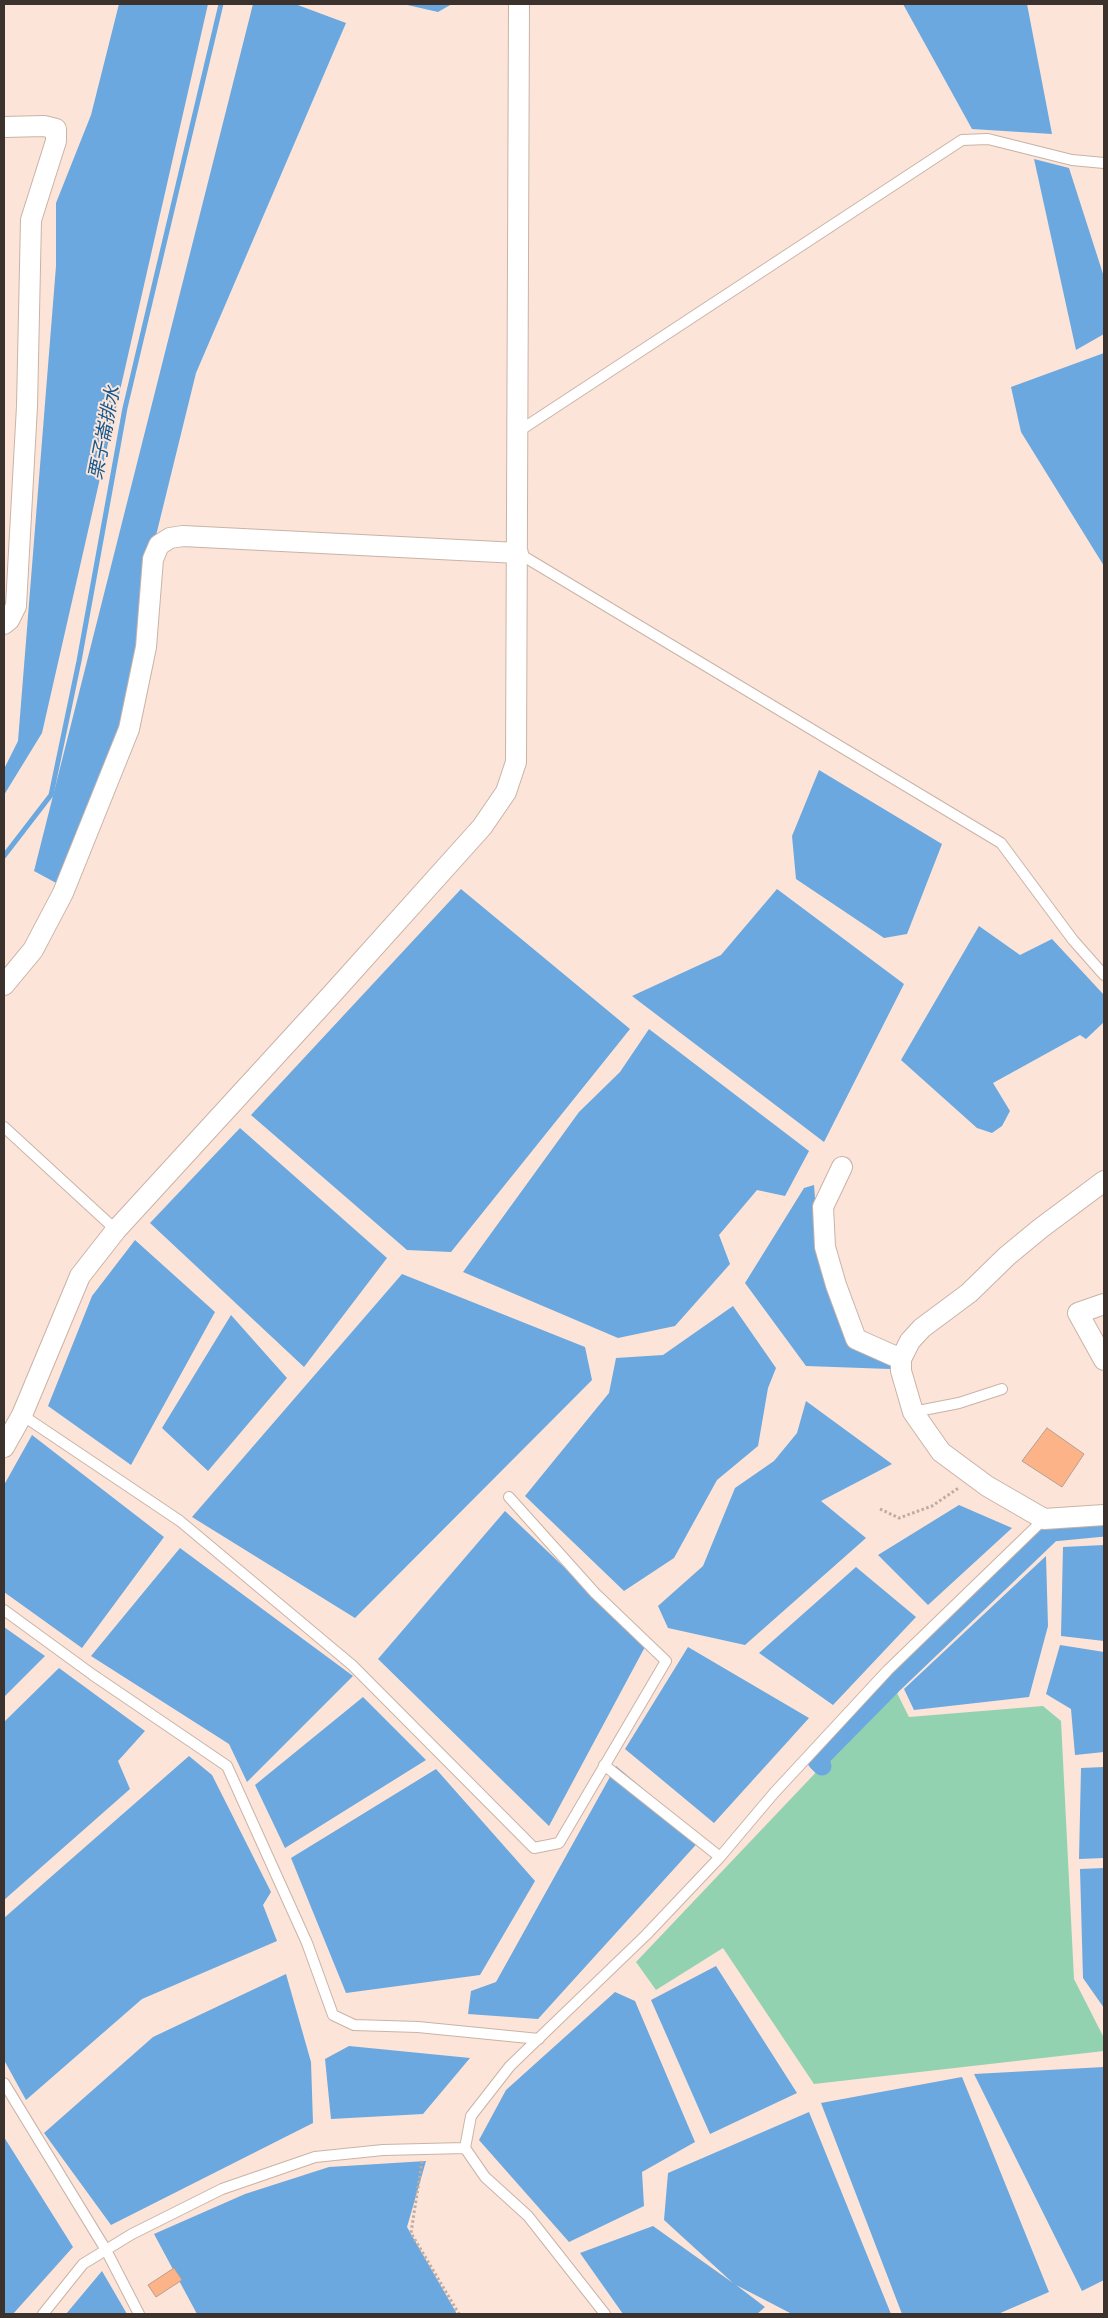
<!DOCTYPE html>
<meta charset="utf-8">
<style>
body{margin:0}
#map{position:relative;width:1108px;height:2318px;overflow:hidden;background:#fce4d8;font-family:"Nunito Sans",sans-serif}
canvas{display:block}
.frame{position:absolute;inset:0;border:5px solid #3b322d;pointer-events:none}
</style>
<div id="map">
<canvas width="1108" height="2318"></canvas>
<div class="frame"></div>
</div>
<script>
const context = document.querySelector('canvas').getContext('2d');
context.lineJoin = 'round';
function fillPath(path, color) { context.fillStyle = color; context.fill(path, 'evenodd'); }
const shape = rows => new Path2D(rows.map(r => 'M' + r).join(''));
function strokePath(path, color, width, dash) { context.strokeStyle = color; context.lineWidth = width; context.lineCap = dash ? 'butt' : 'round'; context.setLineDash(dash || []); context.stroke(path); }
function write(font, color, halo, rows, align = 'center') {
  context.font = font + ' "Nunito Sans","Noto Sans TC",sans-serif'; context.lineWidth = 4; context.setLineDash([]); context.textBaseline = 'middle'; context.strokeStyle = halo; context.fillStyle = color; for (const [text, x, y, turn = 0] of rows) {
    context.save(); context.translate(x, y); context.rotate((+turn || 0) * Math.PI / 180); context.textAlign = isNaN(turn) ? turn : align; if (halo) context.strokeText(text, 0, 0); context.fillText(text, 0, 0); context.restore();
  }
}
const green = shape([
 [895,1689,909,1717,1043,1706,1061,1721,1074,1979,1104,2038,1104,2051,814,2084,723,1948,656,1990,636,1962]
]);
const water = shape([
 [119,4,208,4,42,733,4,795,4,769,18,741,56,266,56,203,91,115],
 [253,4,295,4,346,23,196,373,148,568,135,674,105,771,58,884,34,871],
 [403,4,452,4,438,12],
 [903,4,1027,4,1052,134,972,129],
 [1034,159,1069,168,1104,277,1104,334,1076,350],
 [1104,353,1104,566,1021,432,1011,387],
 [819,770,942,844,907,934,884,938,796,879,792,836],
 [461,889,630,1029,451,1252,407,1250,251,1115],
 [777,889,904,984,824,1142,632,996,721,955],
 [979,926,1020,955,1052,939,1104,995,1104,1022,1086,1039,1080,1035,993,1083,1010,1111,1002,1126,992,1133,977,1128,901,1060],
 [649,1029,809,1151,785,1196,757,1190,719,1235,730,1264,675,1326,618,1338,463,1272,579,1112,620,1072],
 [240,1128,387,1258,304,1367,150,1223],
 [814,1185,817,1223,851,1324,893,1359,890,1369,806,1366,745,1283,804,1188],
 [135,1240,215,1312,131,1465,48,1406,92,1296],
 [402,1274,585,1347,592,1380,355,1618,192,1517],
 [733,1306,776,1368,768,1388,758,1446,717,1480,674,1558,624,1591,525,1496,609,1393,616,1358,663,1355],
 [231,1315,287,1378,208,1471,162,1428],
 [806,1401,892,1464,821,1501,866,1538,745,1645,668,1628,658,1606,703,1566,735,1488,774,1461,797,1433],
 [32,1435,164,1537,82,1648,4,1592,4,1485],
 [959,1505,1012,1528,928,1605,878,1555],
 [505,1511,646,1645,549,1826,378,1659],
 [1104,1522,1104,1536,1060,1539,1054,1525],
 [1104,1545,1104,1641,1061,1636,1063,1547],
 [180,1548,353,1676,247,1782,229,1744,91,1656],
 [1046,1556,1048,1626,1029,1697,914,1710,904,1689],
 [856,1567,916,1617,833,1705,759,1653],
 [4,1627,45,1656,4,1697],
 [1060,1645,1104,1652,1104,1752,1075,1755,1071,1709,1046,1694],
 [688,1647,809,1718,714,1823,625,1749],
 [59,1668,145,1731,118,1761,130,1789,4,1900,4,1722],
 [363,1697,426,1760,285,1848,255,1785],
 [189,1756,212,1775,271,1892,263,1905,277,1941,142,1999,26,2100,4,2060,4,1918],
 [616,1766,702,1838,538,2019,468,2014,471,1991,496,1982],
 [1104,1767,1104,1858,1079,1859,1081,1768],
 [436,1769,535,1881,480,1975,346,1993,291,1858],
 [1104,1868,1104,2008,1083,1978,1080,1869],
 [716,1966,797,2093,710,2134,651,2000],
 [286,1974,311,2062,313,2123,111,2225,44,2133,153,2037],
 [615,1992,635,2001,695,2142,642,2172,644,2206,569,2242,479,2140,506,2090],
 [349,2046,470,2058,423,2114,331,2119,325,2059],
 [1104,2067,1104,2280,1082,2291,974,2074],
 [962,2077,1049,2292,998,2314,902,2314,821,2103],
 [809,2112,891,2314,792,2314,736,2285,765,2307,757,2314,623,2314,580,2253,653,2226,733,2283,664,2220,668,2173],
 [4,2137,73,2247,13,2314,4,2314],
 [426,2161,407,2227,457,2314,197,2314,154,2234,245,2194,329,2167],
 [102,2271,127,2314,66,2314]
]);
const stream = shape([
 [4,856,51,795,79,661,125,408,221,4]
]);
const canal = shape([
 [822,1766,817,1761,892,1685,1052,1532,1104,1527]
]);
const building = shape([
 [1047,1428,1084,1454,1062,1487,1022,1461,1047,1428],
 [174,2268,182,2280,156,2297,148,2285,174,2268]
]);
const path = shape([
 [880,1509,899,1518,932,1506,960,1487],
 [422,2161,411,2233,459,2314]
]);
const service = shape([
 [519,431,962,140,988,139,1072,160,1104,163],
 [518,553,1001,843,1073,940,1104,975],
 [4,1127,116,1230],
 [913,1412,959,1403,1002,1389],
 [22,1415,180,1521,352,1665,534,1848,559,1843,666,1661,595,1593,509,1497],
 [4,1610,93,1675,227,1766,307,1943,333,2015,354,2025,418,2027,539,2039],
 [604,1765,720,1857],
 [4,2083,106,2250,139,2314],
 [465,2148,485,2177,528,2216,605,2314],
 [43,2314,83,2264,132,2234,222,2189,315,2157,383,2150,465,2148,471,2116,510,2066,646,1935,720,1857,774,1793,888,1670,1044,1519]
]);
const minor = shape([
 [4,127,44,126,56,129,56,141,31,220,27,406,16,606,9,620,4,624],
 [4,985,33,950,63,893,129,729,146,647,153,559,159,545,170,538,183,536,518,553],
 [842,1167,823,1207,825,1247,836,1285,856,1339,901,1359],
 [1104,1181,1041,1228,1007,1256,969,1293,922,1328,910,1341,901,1359,901,1371,913,1412,941,1452,987,1486,1044,1519,1104,1515],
 [1104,1304,1078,1313,1104,1360],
 [4,1447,22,1415,80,1276,116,1230,333,993,482,827,506,792,516,762,519,4]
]);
const waterNames = [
 ["栗子崙排水",106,433,-79]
];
fillPath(green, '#92d2b1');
fillPath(water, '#6aa8df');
strokePath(stream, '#6aa8df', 5);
strokePath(canal, '#6aa8df', 19);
fillPath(building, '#fcb388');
strokePath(building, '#b49f93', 1);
strokePath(service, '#c9b3a7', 12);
strokePath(minor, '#c9b3a7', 22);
strokePath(path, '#beaba1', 3, [2.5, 2.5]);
strokePath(service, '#fff', 10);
strokePath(minor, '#fff', 20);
write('italic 19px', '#155a8e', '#fce4d8', waterNames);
</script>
